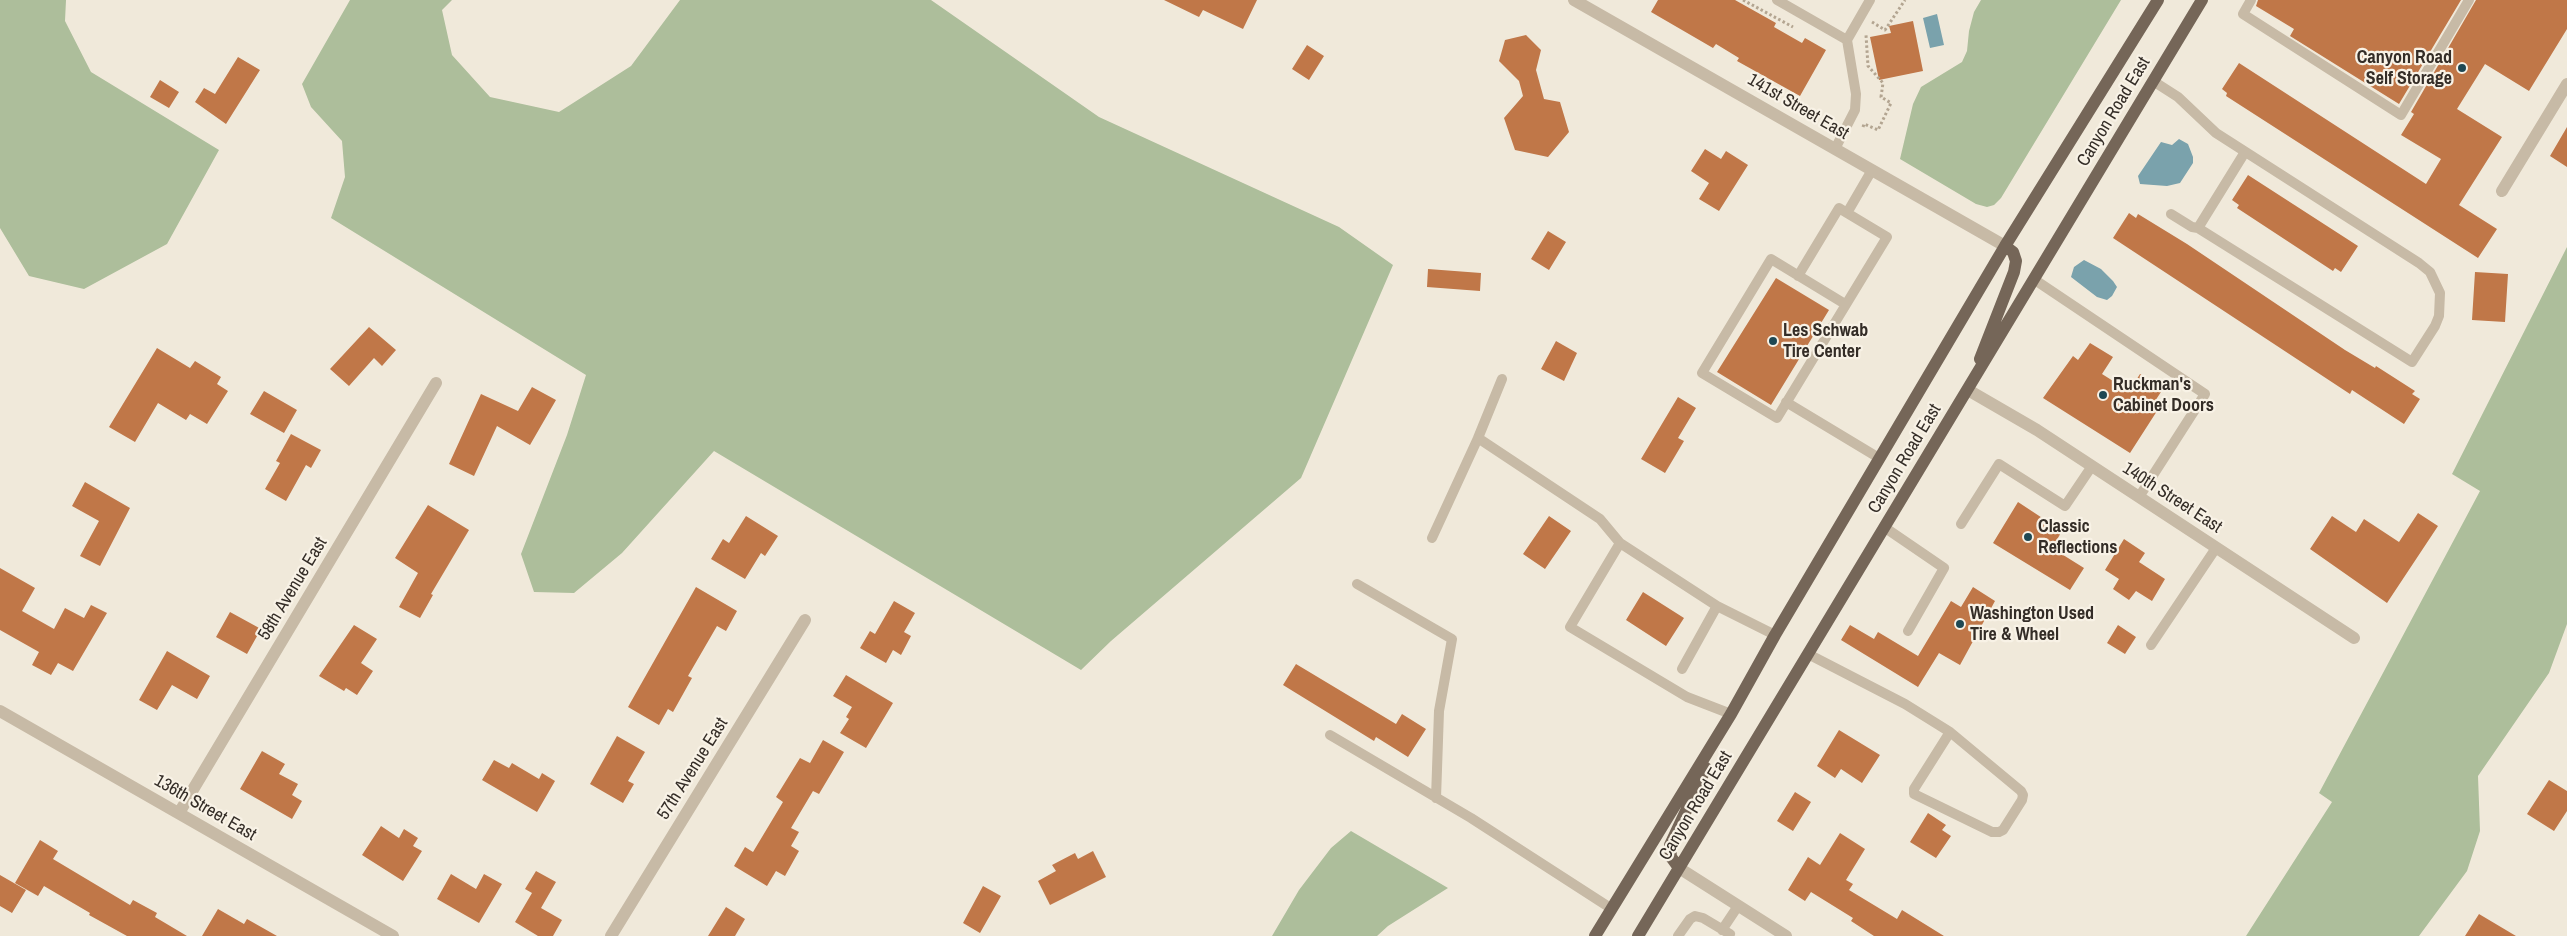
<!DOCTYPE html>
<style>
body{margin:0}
canvas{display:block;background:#f0e9da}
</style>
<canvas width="2567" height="936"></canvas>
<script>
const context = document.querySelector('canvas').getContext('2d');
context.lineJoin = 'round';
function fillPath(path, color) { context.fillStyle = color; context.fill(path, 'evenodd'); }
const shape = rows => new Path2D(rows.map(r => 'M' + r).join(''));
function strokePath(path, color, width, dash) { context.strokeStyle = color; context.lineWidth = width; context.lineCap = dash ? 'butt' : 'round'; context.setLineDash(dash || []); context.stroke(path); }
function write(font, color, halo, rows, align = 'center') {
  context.font = font + ' "Archivo Narrow",sans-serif'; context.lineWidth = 4.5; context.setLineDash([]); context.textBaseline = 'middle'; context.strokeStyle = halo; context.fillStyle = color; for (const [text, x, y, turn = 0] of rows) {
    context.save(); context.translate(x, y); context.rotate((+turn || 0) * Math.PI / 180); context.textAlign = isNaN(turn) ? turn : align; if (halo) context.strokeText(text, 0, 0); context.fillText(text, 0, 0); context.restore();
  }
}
const green = shape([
 [0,0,66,0,65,21,91,72,219,150,167,244,84,289,29,276,0,228],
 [350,0,452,0,442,10,452,55,490,97,559,112,631,66,680,0,931,0,1099,117,1339,227,1393,265,1301,478,1111,641,1081,670,714,451,622,553,574,593,534,592,521,554,567,435,586,375,331,218,345,177,342,141,311,107,302,84],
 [1981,0,2121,0,2001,198,1994,205,1987,207,1976,204,1900,159,1913,104,1921,87,1962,62,1967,51,1969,31,1974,12],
 [2567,247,2567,624,2549,673,2478,776,2480,831,2467,871,2419,936,2246,936,2332,802,2319,793,2480,491,2452,474],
 [1351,831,1448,888,1388,926,1377,936,1272,936,1299,890,1331,848]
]);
const water = shape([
 [1937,14,1944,45,1930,48,1923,18],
 [2179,139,2188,144,2193,157,2193,163,2180,183,2167,186,2140,184,2138,176,2161,142,2172,145],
 [2084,260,2101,269,2113,281,2117,287,2112,296,2107,300,2097,297,2071,277,2074,267]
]);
const building = shape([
 [1164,0,1257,0,1243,29,1203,10,1199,17],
 [1658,0,1735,0,1776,23,1774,27,1802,43,1805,38,1826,50,1800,96,1737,61,1739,58,1716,44,1713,48,1651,12],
 [2258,0,2461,0,2399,104,2290,36,2294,29,2256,6],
 [2476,0,2567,0,2567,29,2529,91,2485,64,2457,109,2502,137,2459,205,2497,229,2478,258,2226,96,2227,93,2222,89,2239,63,2426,184,2441,159,2401,135,2414,114,2411,112],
 [1913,21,1923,71,1879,80,1870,37,1891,33,1889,26],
 [1526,35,1541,50,1536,70,1544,99,1560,102,1569,132,1548,157,1515,150,1504,118,1523,96,1519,81,1499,61,1505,40],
 [1307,45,1324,56,1309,80,1292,69],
 [238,57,260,70,226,124,195,102,204,88,215,94],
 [160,80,179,92,169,108,150,97],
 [2567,127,2567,167,2550,156],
 [1705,149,1721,159,1726,151,1748,165,1719,211,1699,199,1709,183,1691,171],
 [2248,175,2358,246,2341,272,2335,268,2333,271,2237,208,2239,205,2232,200],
 [2129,213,2136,218,2138,214,2187,244,2345,350,2375,368,2376,366,2415,391,2412,394,2420,399,2404,424,2352,390,2350,394,2113,238],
 [1548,231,1566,242,1549,270,1531,259],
 [1428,269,1481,273,1480,291,1427,287],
 [2475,272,2508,274,2505,322,2472,320],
 [1776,278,1829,310,1771,405,1717,372],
 [369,327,396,350,382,366,374,358,349,386,330,369],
 [1556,341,1577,353,1564,381,1541,369],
 [2090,343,2113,357,2102,374,2129,391,2140,374,2163,389,2151,407,2157,411,2130,453,2043,398,2073,356,2078,360],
 [157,348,190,368,195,361,221,377,217,384,228,391,207,424,190,414,186,420,158,403,135,442,109,427],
 [532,387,556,400,530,445,497,426,474,476,449,464,481,394,518,411],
 [264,391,297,410,284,433,250,414],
 [1678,397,1696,408,1678,438,1684,441,1665,473,1641,459],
 [291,434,321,450,311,468,306,465,286,501,265,489,280,463,276,461],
 [85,482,130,508,100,566,80,556,99,521,72,506],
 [2018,502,2062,531,2052,548,2084,568,2070,590,1993,543],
 [428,505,469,530,431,594,433,595,420,618,399,607,418,573,395,558],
 [2418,513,2438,526,2387,603,2310,549,2332,516,2356,532,2364,519,2399,542],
 [746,516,778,536,765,556,761,553,745,579,711,559,723,539,729,543],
 [1549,516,1571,531,1545,569,1523,554],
 [2124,539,2145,553,2139,562,2165,579,2152,601,2136,591,2129,600,2113,589,2119,579,2105,570],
 [0,568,35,588,22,611,54,629,65,608,84,618,91,605,107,613,73,671,58,663,51,675,32,665,39,652,0,630],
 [696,587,737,611,726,631,717,626,688,676,692,678,673,712,668,709,659,725,628,707],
 [1973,587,1995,601,1960,665,1939,653,1918,687,1841,640,1850,625,1874,639,1878,632,1918,656,1951,601,1961,607],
 [1643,592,1684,618,1666,646,1626,620],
 [894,601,915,613,904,632,911,636,901,655,893,650,886,663,860,648,870,631,875,634],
 [230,612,261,629,247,654,216,637],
 [354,625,377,639,361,663,373,671,357,695,346,688,344,691,319,676],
 [2118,625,2136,637,2125,654,2107,643],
 [167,651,210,676,197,699,172,685,157,710,139,700],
 [1296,664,1396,724,1402,714,1426,729,1408,757,1376,737,1374,741,1283,685],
 [846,675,893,703,866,748,840,733,849,719,846,717,852,707,833,696],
 [1839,730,1880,755,1862,783,1841,769,1835,778,1817,766],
 [617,736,645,752,628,781,634,784,623,803,590,784],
 [823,740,844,752,819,794,813,791,791,828,799,832,791,846,799,851,785,876,776,871,767,886,734,866,745,847,753,852,783,802,776,797,800,758,810,763],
 [262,751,285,764,279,774,298,784,292,795,302,801,292,819,240,789],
 [494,760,509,768,512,763,539,779,542,773,555,781,537,812,482,780],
 [2549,780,2567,791,2567,811,2554,831,2527,814],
 [1795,792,1811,802,1793,831,1777,821],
 [1928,813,1946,825,1942,830,1951,836,1936,858,1910,842],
 [381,826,399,838,404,829,418,838,413,846,422,851,403,881,362,855],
 [1840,833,1865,849,1846,880,1853,884,1849,890,1897,919,1902,910,1944,936,1874,936,1851,921,1853,918,1811,892,1805,901,1788,890,1808,857,1820,865],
 [40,840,58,851,53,859,130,905,133,900,157,913,155,917,187,936,127,936,89,915,90,913,44,886,38,896,15,883],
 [1093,851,1106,877,1050,905,1038,881,1056,871,1052,865,1075,853,1078,859],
 [536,871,556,882,541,908,562,920,553,936,538,936,515,922,532,893,525,889],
 [451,874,476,889,484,874,502,884,479,923,437,899],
 [0,875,26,890,12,913,0,906],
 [983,886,1001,896,980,933,963,923],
 [726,907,745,919,735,936,708,936],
 [218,909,244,924,247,919,277,936,202,936],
 [2479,914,2516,936,2465,936]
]);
const path = shape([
 [1743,0,1793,27],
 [1872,22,1885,30,1905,0],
 [1863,127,1864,124,1878,130,1891,103,1881,97,1883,83,1868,66,1866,35]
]);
const lane = shape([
 [1777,0,1847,40],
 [2251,0,2243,14,2401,115,2469,0],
 [2153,81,2178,97,2216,133,2419,263,2430,272,2440,293,2439,316,2435,326,2412,362,2198,228,2245,152],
 [1835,149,1855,110,1856,94,1847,40,1870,0],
 [2171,214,2192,227,2198,228],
 [1798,276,1839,208,1847,213],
 [2035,280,2205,394,2139,497],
 [1845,304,1771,259,1702,373,1777,418,1887,237,1847,213,1872,170],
 [1786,402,1879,458],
 [1478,438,1502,379],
 [1961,524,1999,464,2065,506,2092,466],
 [1884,527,1944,568,1908,631],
 [1432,538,1478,438,1600,519,1620,543],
 [1357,584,1452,639,1439,711,1436,798],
 [2151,645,2216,548],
 [1808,654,1905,704,1950,732,2021,791,2023,795,2022,800,2003,830,1999,832,1992,832,1914,794,1914,789,1950,732],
 [1682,669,1717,606],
 [1731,714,1687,697,1570,627,1620,543,1717,606,1775,635],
 [1330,735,1471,818,1612,909],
 [1722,930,1738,906],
 [1678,936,1690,919,1695,916,1703,918,1730,934,1729,936]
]);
const street = shape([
 [1574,0,2005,246],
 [2502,191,2567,84],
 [1968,390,2037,430,2354,638],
 [0,711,393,936],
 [179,813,436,383],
 [1679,868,1786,936],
 [611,936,805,620]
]);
const primary = shape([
 [1980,359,2014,272,2016,261,2013,252,2005,246],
 [1679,868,1671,857,1670,845,1706,768],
 [1595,936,1731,714,1775,635,2005,246,2158,0],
 [1638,936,2202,0]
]);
const markers = [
 [2462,68,5,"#1e4853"],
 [1773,341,5,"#1e4853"],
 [2103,395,5,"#1e4853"],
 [2028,537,5,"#1e4853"],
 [1960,624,5,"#1e4853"]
];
const poiNames = [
 ["Canyon Road",2452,58,"right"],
 ["Self Storage",2452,79,"right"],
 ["Les Schwab",1783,331],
 ["Tire Center",1783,352],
 ["Ruckman's",2113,385],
 ["Cabinet Doors",2113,406],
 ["Classic",2038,527],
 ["Reflections",2038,548],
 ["Washington Used",1970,614],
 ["Tire & Wheel",1970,635]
];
const streetNames = [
 ["141st Street East",1798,107,30],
 ["Canyon Road East",2114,112,-59],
 ["Canyon Road East",1905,459,-59],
 ["140th Street East",2172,498,33],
 ["58th Avenue East",293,589,-59],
 ["57th Avenue East",693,769,-58],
 ["Canyon Road East",1696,806,-59],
 ["136th Street East",205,808,30]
];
fillPath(green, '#adbe9b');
fillPath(water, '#7aa2ac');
fillPath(building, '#c07748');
strokePath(path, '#b3a591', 3, [2.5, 2.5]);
strokePath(lane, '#c7baa6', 10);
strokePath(street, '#c7baa6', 12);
strokePath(primary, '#756658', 12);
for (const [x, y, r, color] of markers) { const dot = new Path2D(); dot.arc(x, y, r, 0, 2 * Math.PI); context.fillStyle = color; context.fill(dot); strokePath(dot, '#f8f2e6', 2); }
write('bold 18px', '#342d27', '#f8f2e6', poiNames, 'left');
write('18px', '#342d27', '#f8f2e6', streetNames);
</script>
